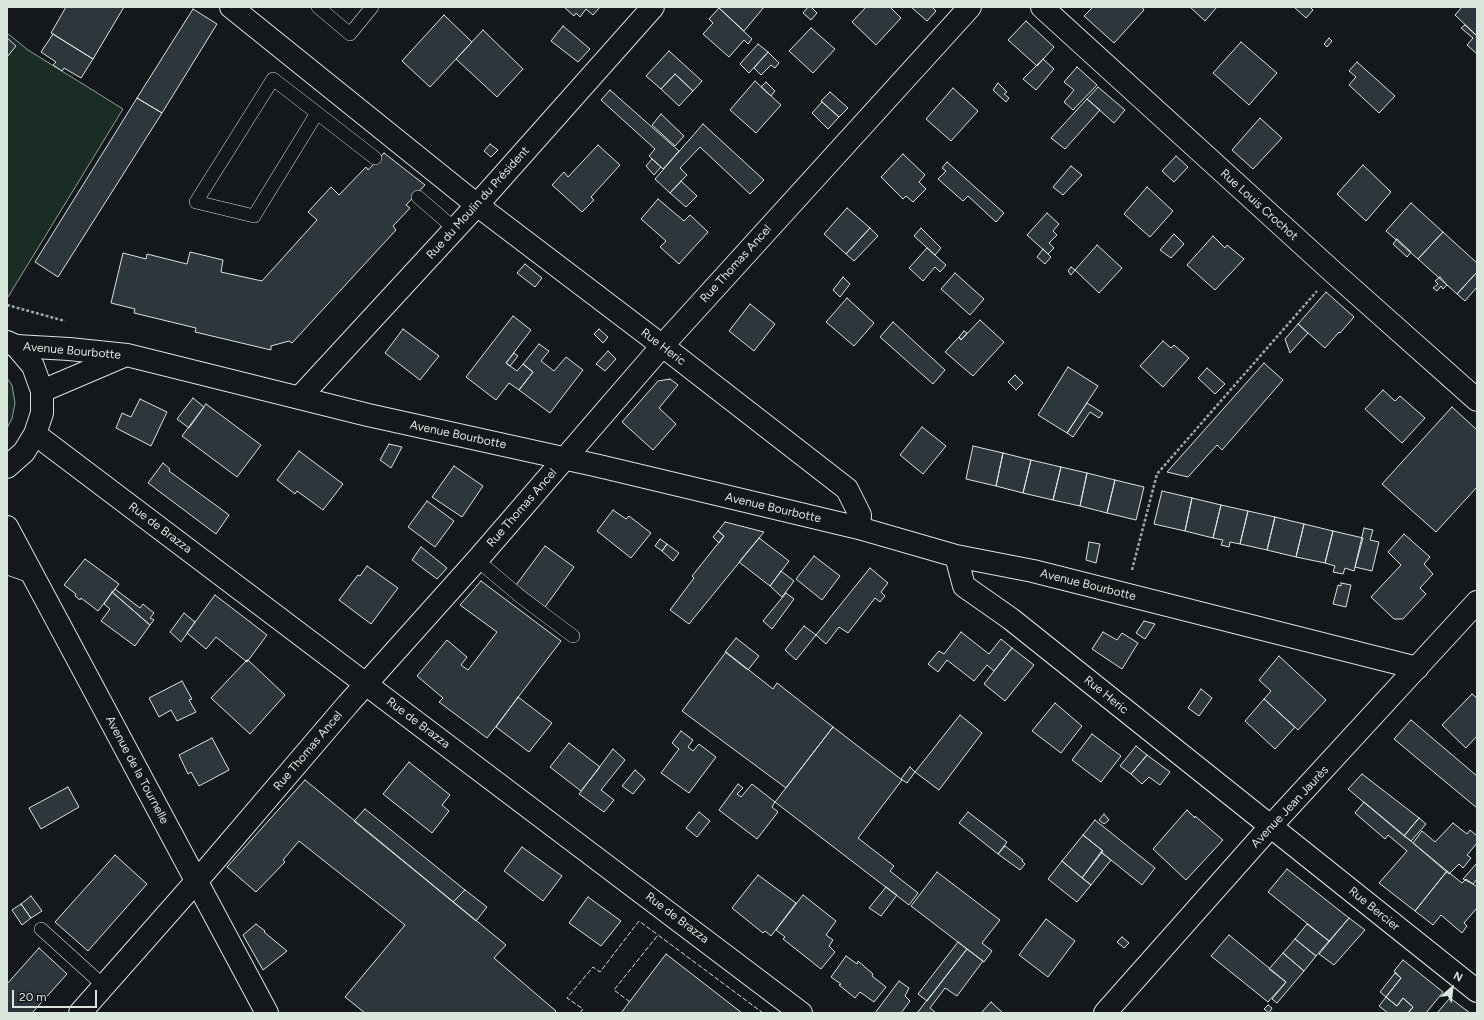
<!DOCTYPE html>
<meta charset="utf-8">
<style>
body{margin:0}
#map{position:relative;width:1484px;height:1020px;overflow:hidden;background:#14181c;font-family:Figtree,sans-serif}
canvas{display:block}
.frame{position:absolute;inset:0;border:8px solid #d8e6dc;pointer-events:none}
.north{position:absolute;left:1432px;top:968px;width:40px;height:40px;-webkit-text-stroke:3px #14181c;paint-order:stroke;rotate:28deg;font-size:11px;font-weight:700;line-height:16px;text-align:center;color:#d8e6dc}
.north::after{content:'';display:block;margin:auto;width:14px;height:18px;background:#d8e6dc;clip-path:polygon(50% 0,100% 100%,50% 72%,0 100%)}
.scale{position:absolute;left:12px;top:990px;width:85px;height:18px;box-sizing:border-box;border:2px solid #d8e6dc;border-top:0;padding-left:5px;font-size:12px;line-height:14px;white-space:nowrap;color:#d8e6dc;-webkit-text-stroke:3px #14181c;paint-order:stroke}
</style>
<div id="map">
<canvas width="1484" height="1020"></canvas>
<div class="frame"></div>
<div class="north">N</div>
<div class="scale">20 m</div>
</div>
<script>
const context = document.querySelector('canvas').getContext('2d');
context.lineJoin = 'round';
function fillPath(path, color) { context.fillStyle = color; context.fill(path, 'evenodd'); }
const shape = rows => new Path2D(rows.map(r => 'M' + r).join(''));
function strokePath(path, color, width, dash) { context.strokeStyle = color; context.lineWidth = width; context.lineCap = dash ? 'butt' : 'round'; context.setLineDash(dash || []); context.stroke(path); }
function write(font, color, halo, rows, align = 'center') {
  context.font = font + ' Figtree,sans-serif'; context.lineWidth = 3; context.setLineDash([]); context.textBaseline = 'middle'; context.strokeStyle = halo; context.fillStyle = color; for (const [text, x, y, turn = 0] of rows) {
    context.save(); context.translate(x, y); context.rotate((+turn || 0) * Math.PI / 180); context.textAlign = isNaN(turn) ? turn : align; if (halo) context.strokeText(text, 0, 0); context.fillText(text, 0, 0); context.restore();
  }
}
const green = shape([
 [7,33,28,50,123,109,8,297,7,297,7,33],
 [7,378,12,385,15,403,12,419,7,428,7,378]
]);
const building = shape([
 [66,7,124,7,93,59,51,33,66,7],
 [564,7,600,7,593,15,586,9,580,17,576,13,574,16,564,7],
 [719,7,764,7,744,31,719,8,719,7],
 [808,7,811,7,817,13,811,20,803,13,808,7],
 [866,7,890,7,901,18,876,45,852,22,866,7],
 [911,7,932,7,936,11,927,21,911,7],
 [1093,7,1142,7,1144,10,1114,43,1084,16,1093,7],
 [1190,7,1217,7,1205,21,1190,7],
 [1294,7,1310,7,1313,10,1306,18,1294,7],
 [1462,7,1477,7,1477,36,1455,15,1462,7],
 [719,8,752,39,748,44,744,40,729,57,703,34,713,23,709,19,719,8],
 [193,9,217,24,162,113,137,98,193,9],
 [444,15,472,42,430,87,402,61,444,15],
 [1026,21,1054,47,1037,66,1008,40,1026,21],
 [1465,25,1477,36,1477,54,1467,45,1473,38,1461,28,1465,25],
 [563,26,590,49,578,62,551,41,563,26],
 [811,28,835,49,813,73,789,51,811,28],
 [483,30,523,69,497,97,456,59,483,30],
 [53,34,93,59,81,78,64,68,62,71,53,65,56,62,41,52,53,34],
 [7,38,16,46,7,57,7,38],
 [1329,38,1332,41,1327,47,1324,44,1329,38],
 [1241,42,1277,73,1249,105,1213,73,1241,42],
 [758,44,768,52,749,73,740,64,758,44],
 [669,51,702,81,693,91,675,74,661,89,646,76,669,51],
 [768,52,779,63,775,68,771,65,761,75,754,68,768,52],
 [1043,59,1054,69,1036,90,1023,79,1043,59],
 [1357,62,1395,96,1379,113,1349,85,1356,77,1349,71,1357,62],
 [1077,67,1097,85,1073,110,1064,102,1074,90,1064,82,1077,67],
 [675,74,693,91,679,106,661,89,675,74],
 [755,81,781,105,756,133,730,110,755,81],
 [766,82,775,91,771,96,761,87,766,82],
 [998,83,1007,92,1004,94,1009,98,1006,102,993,90,998,83],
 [1098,87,1125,110,1114,123,1087,99,1098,87],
 [953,88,978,111,951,141,926,119,953,88],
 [610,90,679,151,663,169,649,156,655,149,601,100,610,90],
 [830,92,848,108,839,117,821,101,830,92],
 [137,98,162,113,58,277,35,262,137,98],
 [1087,99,1100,110,1065,149,1051,138,1087,99],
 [822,102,839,117,828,129,812,113,822,102],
 [661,114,684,136,675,146,652,125,661,114],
 [1260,118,1282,138,1253,169,1232,150,1260,118],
 [703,124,764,180,750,194,700,147,680,168,687,175,670,193,655,179,703,124],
 [490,144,498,150,491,157,484,151,490,144],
 [598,145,620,165,591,197,594,200,582,212,552,185,564,172,568,177,598,145],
 [384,153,425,185,406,205,410,208,393,226,396,230,292,343,289,341,271,346,271,350,195,332,196,328,134,313,135,309,111,303,123,253,146,259,147,254,187,264,190,252,223,260,221,272,262,281,317,220,308,212,331,187,339,195,366,167,368,170,384,153],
 [903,154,925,175,919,182,926,189,913,202,906,196,903,199,881,177,903,154],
 [1176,156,1188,167,1174,182,1162,171,1176,156],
 [652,159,661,167,654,175,646,166,652,159],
 [947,162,1004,213,996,222,968,196,963,201,938,179,946,171,942,168,947,162],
 [1363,165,1391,192,1366,221,1337,194,1363,165],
 [1071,166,1082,175,1063,195,1053,187,1071,166],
 [681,181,697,196,686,207,670,193,681,181],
 [1147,187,1173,211,1150,237,1124,214,1147,187],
 [658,199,684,221,690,215,708,232,679,264,660,247,666,241,641,219,658,199],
 [1411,203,1443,232,1418,259,1386,231,1411,203],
 [847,208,870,228,846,254,824,234,847,208],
 [1047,213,1059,224,1053,231,1057,235,1049,243,1054,248,1048,254,1027,235,1047,213],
 [870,228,878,236,854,261,846,254,870,228],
 [921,228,941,248,935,255,914,236,921,228],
 [1443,232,1477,263,1477,272,1457,294,1418,259,1443,232],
 [1174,234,1184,244,1171,258,1160,250,1174,234],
 [1213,236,1225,248,1227,245,1244,259,1215,290,1187,265,1213,236],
 [1397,239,1411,252,1407,257,1393,244,1397,239],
 [1097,245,1122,268,1099,293,1075,270,1097,245],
 [927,248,946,265,940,272,935,267,923,281,909,268,927,248],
 [1043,249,1051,257,1045,264,1037,257,1043,249],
 [525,264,542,278,535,287,517,273,525,264],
 [1071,267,1075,270,1071,275,1068,271,1071,267],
 [1477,272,1477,287,1465,301,1457,294,1477,272],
 [955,273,984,299,970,315,941,289,955,273],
 [843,277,850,284,840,297,833,290,843,277],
 [1440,277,1447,285,1443,289,1441,286,1437,291,1433,288,1438,284,1435,281,1440,277],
 [1326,292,1354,317,1340,333,1339,332,1325,348,1298,324,1326,292],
 [847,298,874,323,854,346,826,322,847,298],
 [750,304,775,324,754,351,729,331,750,304],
 [513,316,531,330,506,363,517,371,523,364,533,372,519,390,509,383,496,400,466,377,513,316],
 [980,320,1004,342,973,376,945,352,959,337,961,340,980,320],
 [893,322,945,370,933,384,880,337,893,322],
 [1298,324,1308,333,1290,353,1285,339,1298,324],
 [403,329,439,356,420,380,385,353,403,329],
 [599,329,608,337,603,343,594,334,599,329],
 [964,331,967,333,961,340,959,337,964,331],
 [1163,341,1171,348,1174,345,1189,358,1163,387,1140,366,1163,341],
 [539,344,549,351,541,361,554,371,566,357,583,370,550,413,519,390,533,372,523,364,539,344],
 [608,351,616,359,605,371,596,364,608,351],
 [514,353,518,356,510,366,506,363,514,353],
 [1264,363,1283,380,1222,450,1217,445,1188,477,1167,472,1264,363],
 [1068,367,1098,386,1067,433,1038,415,1068,367],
 [1207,368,1225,384,1215,394,1198,378,1207,368],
 [1015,375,1023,383,1016,390,1008,382,1015,375],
 [670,379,678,385,659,408,676,424,653,450,622,422,658,381,670,379],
 [1383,390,1395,401,1400,396,1425,418,1402,443,1365,409,1383,390],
 [193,398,204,407,189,428,177,419,193,398],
 [140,399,167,412,151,446,116,428,122,413,131,417,140,399],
 [1087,403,1103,413,1099,418,1090,412,1073,437,1067,433,1087,403],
 [206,404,261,445,237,477,182,436,206,404],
 [1452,407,1477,430,1477,487,1436,532,1382,484,1452,407],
 [922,427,946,446,923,474,900,455,922,427],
 [389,444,402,447,391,468,380,460,389,444],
 [973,446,1003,453,996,486,966,479,973,446],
 [299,451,343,484,323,510,297,491,295,494,277,480,299,451],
 [1003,453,1031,460,1023,493,996,486,1003,453],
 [1031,460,1061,467,1053,500,1023,493,1031,460],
 [163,463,170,469,169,471,229,515,216,534,148,483,163,463],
 [454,466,483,486,462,517,432,497,454,466],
 [1061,467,1087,473,1080,506,1053,500,1061,467],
 [1087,473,1115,480,1107,513,1080,506,1087,473],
 [1115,480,1144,487,1136,520,1107,513,1115,480],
 [1162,491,1192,498,1185,531,1154,524,1162,491],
 [1192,498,1221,505,1213,538,1185,531,1192,498],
 [427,501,454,521,435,547,408,527,427,501],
 [1221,505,1248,511,1240,544,1230,542,1229,547,1221,545,1223,540,1213,538,1221,505],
 [613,510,626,519,629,516,651,533,631,558,597,531,613,510],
 [1248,511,1275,517,1267,550,1240,544,1248,511],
 [1275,517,1304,524,1296,557,1267,550,1275,517],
 [725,522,764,532,689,624,670,610,694,578,692,576,724,536,718,531,725,522],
 [1304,524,1333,531,1325,563,1296,557,1304,524],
 [1364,528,1373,530,1370,540,1379,542,1372,571,1355,567,1364,528],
 [718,531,724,536,719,543,713,537,718,531],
 [1333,531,1363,538,1354,571,1345,568,1343,574,1333,572,1335,566,1325,563,1333,531],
 [1404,534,1430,557,1424,564,1433,574,1420,588,1426,594,1403,619,1394,619,1371,597,1401,565,1388,552,1404,534],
 [759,538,789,561,770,586,739,562,759,538],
 [660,539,667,544,662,551,655,546,660,539],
 [1089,542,1100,544,1096,563,1086,560,1089,542],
 [667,544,679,553,673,561,662,551,667,544],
 [545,546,574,567,545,607,516,585,545,546],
 [421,547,447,568,437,579,412,560,421,547],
 [814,556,840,576,822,600,796,579,814,556],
 [85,559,119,584,98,611,81,598,80,600,75,596,76,594,64,585,85,559],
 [367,566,398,588,371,624,339,600,358,575,360,576,367,566],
 [870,568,888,583,881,592,885,596,880,602,875,598,848,633,839,627,826,644,816,635,870,568],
 [781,571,794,581,782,597,770,586,781,571],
 [481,581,561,641,487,738,439,702,443,698,417,676,447,640,467,657,461,665,468,670,497,632,460,605,481,581],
 [1341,583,1351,585,1346,607,1333,604,1338,585,1341,586,1341,583],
 [115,589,140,608,143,604,154,613,150,618,154,620,150,625,112,592,115,589],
 [112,592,150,625,135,646,101,621,110,609,104,604,112,592],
 [786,593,794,599,772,629,763,621,786,593],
 [215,595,267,635,247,662,216,637,206,649,187,633,215,595],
 [184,613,195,622,181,642,170,632,184,613],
 [1144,621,1155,624,1145,639,1136,633,1144,621],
 [804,626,816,635,796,660,785,650,804,626],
 [961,632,989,654,1001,639,1012,648,994,671,987,665,974,681,947,660,938,672,928,664,939,651,944,654,961,632],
 [1103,632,1117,640,1122,633,1138,643,1122,669,1092,649,1103,632],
 [736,638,759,656,748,670,725,652,736,638],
 [1012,648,1034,665,1005,701,984,684,1012,648],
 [726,652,773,689,777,683,833,727,786,788,682,711,726,652],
 [1279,656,1326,700,1298,730,1264,699,1271,691,1259,680,1279,656],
 [247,660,247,662,248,660,285,695,250,734,211,698,247,660],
 [182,681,192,699,189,700,196,712,177,721,171,710,159,717,149,698,182,681],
 [1201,689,1212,698,1199,716,1188,708,1201,689],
 [1472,694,1477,698,1477,736,1466,748,1442,725,1472,694],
 [518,697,552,723,529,752,496,727,518,697],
 [1264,699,1295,727,1275,749,1245,721,1264,699],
 [1055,703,1082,726,1061,753,1032,731,1055,703],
 [960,715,982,733,939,790,915,772,960,715],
 [1411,720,1477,776,1477,808,1394,739,1411,720],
 [833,727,902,780,858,838,894,866,890,871,918,893,909,905,775,802,833,727],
 [681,731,693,740,688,747,693,751,699,744,716,757,689,793,661,773,679,749,672,743,681,731],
 [1092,734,1121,756,1101,782,1072,760,1092,734],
 [212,738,229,770,199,786,191,772,188,774,179,755,212,738],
 [569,743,600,767,581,791,550,767,569,743],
 [1136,746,1147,755,1131,774,1120,766,1136,746],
 [613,749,625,760,601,790,614,800,604,812,579,794,613,749],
 [1147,755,1170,772,1160,785,1149,777,1142,784,1131,774,1147,755],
 [409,762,450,795,442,805,449,811,432,833,383,794,409,762],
 [910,767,915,772,907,783,901,779,910,767],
 [635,770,645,779,633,794,622,786,635,770],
 [1362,774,1419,818,1404,836,1348,789,1362,774],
 [305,780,506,945,494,958,556,1011,554,1013,365,1013,345,997,405,925,299,841,283,860,285,862,256,892,227,867,305,780],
 [738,784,743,788,737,794,741,797,752,784,775,802,772,807,778,812,757,839,719,810,738,784],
 [68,787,79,807,41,829,29,808,68,787],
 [1364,802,1447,871,1415,911,1379,883,1407,851,1388,835,1385,839,1355,813,1364,802],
 [365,809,465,890,453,902,354,821,365,809],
 [1187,810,1195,818,1195,816,1223,840,1186,880,1153,849,1187,810],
 [699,812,710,821,697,837,686,828,699,812],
 [968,812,1007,842,998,854,959,823,968,812],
 [1104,814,1109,820,1104,824,1099,820,1104,814],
 [1419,818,1426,824,1411,841,1404,836,1419,818],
 [1095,820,1155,868,1142,885,1101,852,1103,851,1083,835,1095,820],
 [1453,823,1467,834,1470,830,1477,836,1477,843,1467,855,1471,858,1463,868,1459,864,1449,874,1413,843,1422,831,1435,842,1453,823],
 [1083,835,1103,851,1082,878,1062,861,1083,835],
 [1005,846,1023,860,1022,861,1025,864,1020,870,998,854,1005,846],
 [522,847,562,876,543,901,504,871,522,847],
 [1101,852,1111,860,1091,885,1082,878,1101,852],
 [115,855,147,884,88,951,55,922,115,855],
 [1062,861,1091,885,1077,902,1048,879,1062,861],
 [1477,863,1477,879,1473,884,1463,879,1477,863],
 [1287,869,1349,918,1329,941,1268,892,1287,869],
 [1447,871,1462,883,1466,879,1477,887,1477,908,1464,923,1467,926,1462,933,1441,915,1433,925,1415,911,1447,871],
 [937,872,1000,920,982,943,992,951,984,962,911,906,937,872],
 [758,875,796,903,771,936,765,931,763,933,732,908,758,875],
 [886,887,897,895,881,916,869,908,886,887],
 [465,890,487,907,476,921,453,902,465,890],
 [803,895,836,921,826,935,833,940,829,946,835,952,821,969,783,939,785,937,776,930,803,895],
 [31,896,42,911,31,918,21,904,31,896],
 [588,897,621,921,601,946,569,923,588,897],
 [21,904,31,918,22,925,12,910,21,904],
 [1349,918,1365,930,1334,965,1319,954,1349,918],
 [1046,919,1075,941,1048,977,1019,955,1046,919],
 [256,924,265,931,264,932,287,951,263,970,243,935,256,924],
 [1307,924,1329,941,1316,956,1295,939,1307,924],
 [1229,935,1286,982,1268,1002,1211,956,1229,935],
 [1122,937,1129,943,1124,948,1117,942,1122,937],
 [1295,939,1316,956,1304,971,1283,953,1295,939],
 [958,942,967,949,927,1001,918,994,958,942],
 [39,948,67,974,32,1013,7,1013,7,984,39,948],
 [967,949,983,961,957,996,945,988,930,1008,936,1013,917,1013,967,949],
 [1283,953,1304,971,1277,1003,1272,999,1286,982,1269,969,1283,953],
 [666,954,742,1013,621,1013,666,954],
 [846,956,857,964,858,961,873,974,872,976,886,987,874,1002,860,992,855,998,839,985,841,984,831,977,846,956],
 [1403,960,1443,992,1426,1013,1408,1013,1413,1007,1403,998,1397,1006,1386,997,1401,978,1394,971,1403,960],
 [1395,973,1401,978,1386,997,1380,992,1395,973],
 [899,981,909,988,905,996,910,1001,901,1013,875,1013,899,981],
 [1386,997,1397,1006,1403,998,1413,1007,1408,1013,1388,1013,1379,1006,1386,997],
 [1450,998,1470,1013,1437,1013,1450,998],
 [991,1002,1003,1013,981,1013,991,1002],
 [1268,1005,1272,1008,1269,1013,1264,1009,1268,1005]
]);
const path = shape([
 [7,305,65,321],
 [1132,570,1157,474,1317,291]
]);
const service = shape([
 [318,7,350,34,372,7],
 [317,113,254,216,196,202,273,79,317,113,375,158],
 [418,197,455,229],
 [477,560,521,597,573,636],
 [41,929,104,986]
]);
const minor = shape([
 [231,7,477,205,677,357,847,489,860,515,859,528],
 [1042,7,1333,272,1477,400],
 [16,346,69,349,127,355,368,415,599,466,859,528,956,556,1033,571,1417,668],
 [42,391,124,356],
 [300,397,477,205,653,7],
 [956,556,964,586,1011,619,1477,991],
 [7,563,30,571],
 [80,1013,208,868,348,704,477,560,662,346,970,7]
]);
const secondary = shape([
 [7,342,16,346,33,366,42,391,42,413,35,434,24,452,7,467],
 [35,434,801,1013],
 [7,527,267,1013]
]);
const primary = shape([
 [1105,1013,1271,826,1477,602]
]);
const fence = shape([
 [630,1002,614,990,658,935,763,1013],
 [580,1013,583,1009,567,998,593,967,600,972,639,921,658,935]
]);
const streetNames = [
 ["Rue du Moulin du Président",478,203,-48],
 ["Rue Louis Crochot",1259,205,42],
 ["Rue Thomas Ancel",736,264,-48],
 ["Rue Heric",663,347,37],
 ["Avenue Bourbotte",72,351,5],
 ["Avenue Bourbotte",458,435,12],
 ["Rue Thomas Ancel",522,508,-49],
 ["Avenue Bourbotte",773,508,13],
 ["Rue de Brazza",160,528,37],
 ["Avenue Bourbotte",1088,585,14],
 ["Rue Heric",1106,695,39],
 ["Rue de Brazza",418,723,37],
 ["Rue Thomas Ancel",308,751,-50],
 ["Avenue de la Tournelle",137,770,62],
 ["Avenue Jean Jaurès",1290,807,-47],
 ["Rue Bercier",1374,909,39],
 ["Rue de Brazza",677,918,37]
];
fillPath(green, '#1a2d24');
strokePath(green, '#939e99', 1);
fillPath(building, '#2c363c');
strokePath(building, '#d8e6dc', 1);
strokePath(service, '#d8e6dc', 14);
strokePath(minor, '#d8e6dc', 24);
strokePath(secondary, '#d8e6dc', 24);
strokePath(primary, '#d8e6dc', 24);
strokePath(path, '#9da8a2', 2.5, [3, 2]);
strokePath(service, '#14181c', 13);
strokePath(minor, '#14181c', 22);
strokePath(secondary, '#14181c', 22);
strokePath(primary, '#14181c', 22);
strokePath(fence, '#d8e6dc', 1, [5, 2]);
write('12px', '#d8e6dc', '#14181c', streetNames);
</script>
